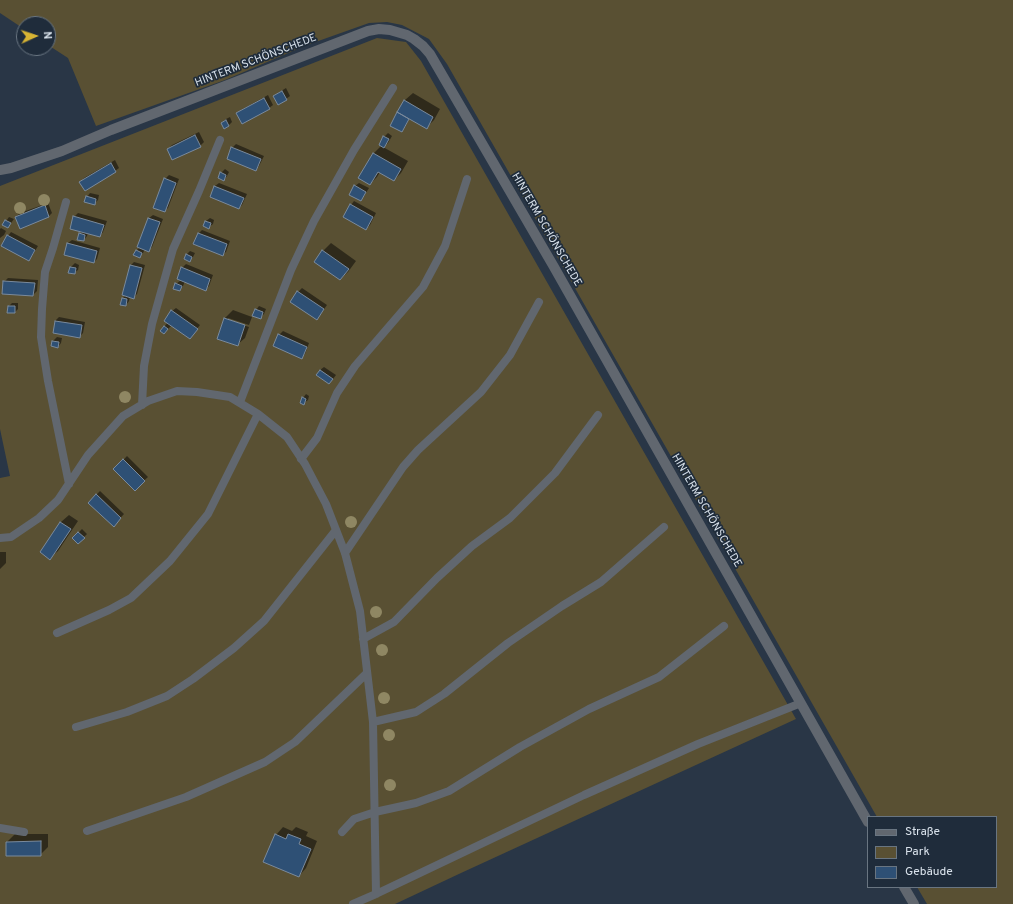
<!DOCTYPE html>
<meta charset="utf-8">
<style>
body{margin:0}
#map{position:relative;width:1013px;height:904px;overflow:hidden;background:#293646;font-family:Overpass,sans-serif}
canvas{display:block}
.legend{position:absolute;left:867px;top:816px;width:130px;height:72px;box-sizing:border-box;background:#1f2c3b;border:1px solid #697581;margin:0;padding:5px 7px;list-style:none;font-size:12px;color:#d9e2eb}
.legend li{display:flex;align-items:center;gap:8px;height:20px}
.legend b{width:20px;border:1px solid #697581}
.north{position:absolute;left:16px;top:16px;width:40px;height:40px;box-sizing:border-box;background:#1f2c3b;border:1px solid #697581;border-radius:50%;rotate:87deg;font-size:11px;font-weight:700;line-height:16px;text-align:center;color:#d9e2eb}
.north::after{content:'';display:block;margin:auto;width:14px;height:18px;background:#d7b434;clip-path:polygon(50% 0,100% 100%,50% 72%,0 100%)}
</style>
<div id="map">
<canvas width="1013" height="904"></canvas>
<ul class="legend">
<li><b style="height:5px;background:#61676f"></b>Straße</li>
<li><b style="height:11px;background:#595033"></b>Park</li>
<li><b style="height:11px;background:#2e5075"></b>Gebäude</li>
</ul>
<div class="north">N</div>
</div>
<script>
const context = document.querySelector('canvas').getContext('2d');
context.lineJoin = 'round';
function fillPath(path, color) { context.fillStyle = color; context.fill(path, 'evenodd'); }
const shape = rows => new Path2D(rows.map(r => 'M' + r).join(''));
function strokePath(path, color, width, dash) { context.strokeStyle = color; context.lineWidth = width; context.lineCap = dash ? 'butt' : 'round'; context.setLineDash(dash || []); context.stroke(path); }
function write(font, color, halo, rows, align = 'center') {
  context.font = font + ' Overpass,sans-serif'; context.lineWidth = 3.5; context.setLineDash([]); context.textBaseline = 'middle'; context.strokeStyle = halo; context.fillStyle = color; for (const [text, x, y, turn = 0] of rows) {
    context.save(); context.translate(x, y); context.rotate((+turn || 0) * Math.PI / 180); context.textAlign = isNaN(turn) ? turn : align; if (halo) context.strokeText(text, 0, 0); context.fillText(text, 0, 0); context.restore();
  }
}
const green = shape([
 [0,0,1013,0,1013,904,927,904,917,887,996,887,996,817,877,817,447,64,429,39,402,25,387,22,369,23,307,45,225,80,96,126,68,58,48,45,48,24,24,24,24,29,0,13],
 [377,38,406,42,421,61,796,719,461,873,395,904,0,904,0,478,10,476,0,429,0,186]
]);
const shadow = shape([
 [286,88,290,96,286,99,274,96,278,93],
 [413,93,440,109,434,120,427,127,410,118,405,127,402,131,398,113,405,100],
 [268,95,273,105,269,108,238,114,241,110],
 [230,117,232,122,229,125,222,123,226,119],
 [199,132,204,142,200,146,173,159,168,149,172,145],
 [388,133,392,136,388,143,383,147,408,161,401,173,394,180,380,172,377,177,370,184,374,153,382,145,384,137],
 [236,144,264,156,259,166,256,170,232,148],
 [115,160,119,168,115,171,81,182,84,178],
 [225,169,229,172,227,176,224,180,221,173],
 [169,175,179,179,168,208,164,211,165,179],
 [219,183,247,194,242,205,239,208,211,197,215,186],
 [359,183,369,188,364,196,361,200,355,186],
 [90,193,99,195,98,200,94,204,87,197],
 [354,201,376,213,370,225,366,229,351,205],
 [48,203,52,213,49,216,20,227,16,217,20,213],
 [78,213,107,221,103,232,100,236,88,233,87,236,84,240,80,234,82,231,74,217],
 [153,215,163,219,152,247,148,251,145,249,143,253,139,257,137,250,140,247,149,218],
 [9,217,14,219,8,227,4,224],
 [210,218,214,220,213,224,209,227,204,226,206,221],
 [1,228,6,231,4,235,0,238,0,229],
 [202,230,230,241,226,252,222,255,194,244,199,233],
 [11,232,38,246,32,256,29,260,8,236],
 [72,240,100,248,97,259,94,262,65,254,68,243],
 [331,243,356,261,348,272,340,279,315,261,323,251],
 [190,251,195,253,193,257,189,261,185,259,187,254],
 [134,262,145,265,137,294,134,297,130,296,129,301,126,305,123,298,126,295,123,295,131,265],
 [75,263,79,265,78,270,74,273,70,272,71,267],
 [186,264,213,275,209,286,205,290,185,281,183,286,180,290,176,284,181,280,182,268],
 [8,278,38,280,37,291,33,295,4,282],
 [302,288,327,305,317,319,298,292],
 [12,303,18,303,18,309,15,312,9,306],
 [259,306,266,309,264,314,260,318,256,310],
 [176,308,200,325,193,334,172,325,164,333,161,331,168,322,172,311],
 [233,310,252,317,249,325,228,318,228,320,249,327,245,338,237,345,218,339,225,318],
 [59,317,85,322,83,333,79,337,54,333,55,321],
 [283,331,309,343,305,354,301,357,279,335],
 [57,337,62,338,61,343,58,347,52,346,53,341],
 [324,367,336,375,333,379,320,370],
 [306,394,309,396,308,400,304,403,303,398],
 [127,456,148,477,135,489,115,469],
 [100,491,124,514,114,525,89,502],
 [69,515,78,521,58,551,50,558,41,552,61,522],
 [82,529,87,534,78,543,73,538],
 [0,552,6,552,6,563,0,569],
 [283,827,292,831,296,827,308,832,306,836,317,841,306,868,299,876,276,835],
 [15,834,48,834,48,847,40,855,7,855,7,842]
]);
const building = shape([
 [282,91,287,100,278,105,273,96,282,91],
 [264,98,270,109,242,124,236,113,264,98],
 [404,100,433,117,427,129,397,112,404,100],
 [397,112,409,119,402,132,390,126,397,112],
 [226,120,229,126,224,129,221,123,226,120],
 [195,135,201,147,172,160,167,149,195,135],
 [383,136,389,139,384,148,379,145,383,136],
 [231,147,261,159,256,171,227,159,231,147],
 [373,153,401,169,394,181,378,172,370,185,358,178,373,153],
 [111,163,116,172,85,191,79,182,111,163],
 [220,172,226,175,224,181,218,178,220,172],
 [164,178,176,183,165,212,153,208,164,178],
 [354,185,366,192,361,201,349,195,354,185],
 [214,186,244,198,239,209,210,197,214,186],
 [86,196,96,199,95,205,84,202,86,196],
 [350,204,373,217,366,230,343,217,350,204],
 [45,205,49,217,20,229,15,217,45,205],
 [73,216,104,225,100,237,70,229,73,216],
 [148,218,160,222,149,252,137,247,148,218],
 [5,220,11,223,8,228,2,225,5,220],
 [205,221,211,223,209,229,203,226,205,221],
 [79,233,85,235,84,241,77,240,79,233],
 [198,233,227,244,223,256,193,244,198,233],
 [7,235,35,250,29,261,1,246,7,235],
 [67,243,97,251,94,263,64,255,67,243],
 [136,250,142,253,140,258,133,255,136,250],
 [322,250,349,269,340,280,314,262,322,250],
 [186,254,192,257,190,262,184,259,186,254],
 [130,265,142,268,134,299,122,295,130,265],
 [70,267,76,268,75,274,68,273,70,267],
 [181,267,210,279,206,291,177,279,181,267],
 [3,281,35,283,33,296,2,294,3,281],
 [175,283,182,286,180,291,173,289,175,283],
 [297,291,324,309,317,320,290,302,297,291],
 [122,298,127,299,126,306,120,305,122,298],
 [8,306,15,306,15,313,7,313,8,306],
 [255,309,263,312,261,319,252,316,255,309],
 [171,310,198,329,190,339,164,321,171,310],
 [224,318,245,325,238,346,217,339,224,318],
 [55,321,82,325,80,338,53,333,55,321],
 [164,326,168,329,164,334,160,331,164,326],
 [278,334,307,347,302,359,273,346,278,334],
 [52,341,59,342,58,348,51,346,52,341],
 [320,370,333,379,329,384,316,375,320,370],
 [302,397,306,399,304,405,300,403,302,397],
 [123,459,145,481,135,491,113,469,123,459],
 [96,494,121,518,114,527,88,503,96,494],
 [60,522,71,529,50,560,40,552,60,522],
 [78,532,85,538,78,544,72,538,78,532],
 [275,834,286,839,288,834,301,839,299,844,311,849,299,877,263,862,275,834],
 [41,841,41,856,6,856,6,842,41,841]
]);
const lane = shape([
 [66,202,53,248,45,272,42,309,41,337,48,381,69,484],
 [240,402,291,270,314,221,354,150,393,88],
 [142,405,144,366,152,324,173,249,199,191,220,140],
 [301,459,317,438,337,393,355,366,423,287,445,246,467,179],
 [0,538,11,537,39,518,58,500,88,455,123,416,148,401,177,391,197,392,230,397,258,414,287,437,305,464,326,504,345,553,360,611,373,722,376,894],
 [345,553,403,467,418,450,481,392,510,355,539,302],
 [57,633,109,610,131,598,170,561,208,514,258,414],
 [363,639,394,622,437,578,472,546,510,518,555,473,598,415],
 [373,722,416,712,444,694,508,643,562,606,601,582,664,527],
 [76,727,127,712,167,696,193,679,234,648,264,621,336,530],
 [0,828,24,832],
 [87,831,186,797,265,762,295,742,367,673],
 [342,832,354,819,375,812,416,803,449,791,520,747,589,709,659,677,724,626],
 [353,904,376,894,584,795,698,744,801,703]
]);
const street = shape([
 [0,170,11,168,62,151,111,130,368,31,379,29,390,30,407,35,414,39,423,46,430,54,554,267,868,822],
 [904,887,914,904]
]);
const trees = [
 [44,200],
 [20,208],
 [125,397],
 [351,522],
 [376,612],
 [382,650],
 [384,698],
 [389,735],
 [390,785]
];
const streetNames = [
 ["HINTERM SCHÖNSCHEDE",256,61,-21],
 ["HINTERM SCHÖNSCHEDE",546,230,60],
 ["HINTERM SCHÖNSCHEDE",706,511,60]
];
fillPath(green, '#595033');
fillPath(shadow, '#0007');
fillPath(building, '#2e5075');
strokePath(building, '#7a8a9c', 1);
strokePath(lane, '#61676f', 8);
strokePath(street, '#61676f', 10);
context.fillStyle = '#8f8763';
for (const [x, y] of trees) { context.beginPath(); context.arc(x, y, 6, 0, 2 * Math.PI); context.fill(); }
write('11px', '#d9e2eb', '#1f2c3b', streetNames);
</script>
